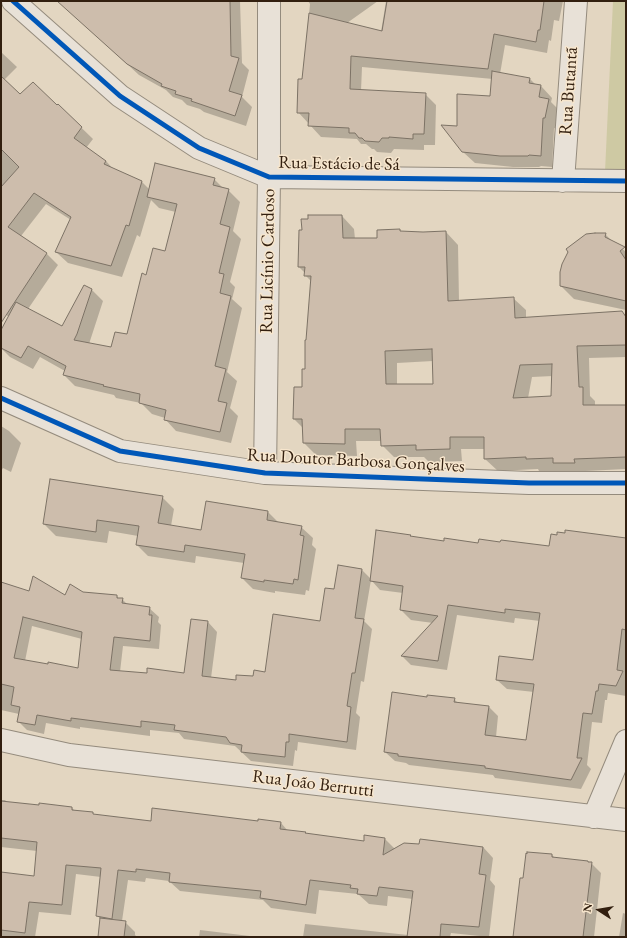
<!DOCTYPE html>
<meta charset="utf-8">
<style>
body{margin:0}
#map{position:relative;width:627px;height:938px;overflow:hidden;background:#e3d6c1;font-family:"EB Garamond",serif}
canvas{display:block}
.frame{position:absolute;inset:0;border:2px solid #321f0f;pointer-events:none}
.north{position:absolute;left:579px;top:890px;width:40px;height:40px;-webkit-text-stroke:3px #f7e6cd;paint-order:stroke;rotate:282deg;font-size:11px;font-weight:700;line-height:16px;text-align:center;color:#321f0f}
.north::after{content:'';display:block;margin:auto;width:14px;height:18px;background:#321f0f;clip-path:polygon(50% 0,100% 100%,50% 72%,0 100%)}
</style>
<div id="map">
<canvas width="627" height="938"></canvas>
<div class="frame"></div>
<div class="north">N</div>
</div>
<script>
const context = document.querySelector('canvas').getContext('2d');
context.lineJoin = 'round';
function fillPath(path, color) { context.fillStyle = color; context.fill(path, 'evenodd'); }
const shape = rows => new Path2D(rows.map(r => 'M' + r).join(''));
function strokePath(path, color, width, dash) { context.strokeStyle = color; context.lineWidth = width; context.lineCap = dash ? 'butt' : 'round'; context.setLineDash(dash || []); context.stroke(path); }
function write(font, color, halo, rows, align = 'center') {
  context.font = font + ' "EB Garamond",serif'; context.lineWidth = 3; context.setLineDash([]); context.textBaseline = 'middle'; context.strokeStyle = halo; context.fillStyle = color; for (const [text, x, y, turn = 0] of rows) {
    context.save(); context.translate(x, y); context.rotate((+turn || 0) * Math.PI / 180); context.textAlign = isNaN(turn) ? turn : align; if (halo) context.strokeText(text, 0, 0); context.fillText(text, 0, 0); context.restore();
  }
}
const green = shape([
 [613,1,626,1,626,172,605,172]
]);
const shadow = shape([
 [59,1,240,1,242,63,249,70,242,97,252,107,246,126,204,112,200,109,187,105,182,100,173,97,166,90,139,75],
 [308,1,378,1,347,23,381,32,386,1,563,1,559,21,554,20,551,41,549,40,547,53,505,45,500,74,530,79,536,85,541,86,552,98,551,102,560,111,557,129,554,128,552,167,541,166,539,167,513,167,475,163,463,152,458,127,491,97,493,79,362,67,361,91,425,94,436,105,435,145,424,145,424,150,394,149,391,153,377,152,374,149,372,149,366,144,361,144,357,139,321,137,298,112,303,80,310,4],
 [1,52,17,67,4,80,20,96,57,106,58,105,93,139,86,148,106,161,114,170,142,182,150,190,214,179,224,189,228,190,240,202,233,231,241,239,230,282,235,287,232,299,242,308,227,372,237,381,230,408,238,416,231,443,176,431,165,419,165,418,152,414,141,403,116,398,114,395,75,386,64,375,65,371,40,357,33,369,10,357,1,348,1,341,9,317,1,311],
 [151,200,159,208,176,212,166,252,147,276,128,335,112,349,89,344,103,301,92,290,84,286,62,327,28,309,58,265,47,254,21,236,46,204,71,220,56,252,68,263,122,277,137,235,140,237],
 [342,216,354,229,355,239,378,239,400,230,402,232,423,233,446,232,458,245,459,301,513,298,526,310,526,318,626,337,626,357,589,358,590,396,595,401,595,406,626,406,626,469,586,471,586,475,566,475,562,471,539,471,538,469,498,471,485,459,485,449,461,449,462,461,429,462,424,457,394,457,382,445,382,441,356,441,357,456,316,455,304,443,303,428,294,419,303,388,306,370,311,281,305,275,305,273,299,267],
 [433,361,434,384,397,385,397,363],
 [553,376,552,397,528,398,532,377],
 [605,234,615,244,619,246,626,252,626,310,574,299,561,286],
 [1,426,9,431,21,443,11,472,3,468,1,471],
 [162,497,174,509,171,526,202,531,268,512,279,523,301,527,313,538,312,545,316,549,309,591,306,590,305,595,275,591,275,593,253,589,242,578,244,563,196,556,195,563,148,556,137,545,138,536,109,531,107,543,56,536,44,524],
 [410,536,411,537,445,542,550,547,626,539,626,696,608,693,607,700,605,700,602,723,592,722,587,765,591,769,581,789,495,778,493,775,409,765,406,763,395,761,385,752,427,699,454,699,459,704,489,707,498,716,496,737,527,741,534,692,507,689,497,680,534,661,540,621,515,618,514,623,457,615,447,670,411,665,402,656,433,623,411,620,401,610,403,593,380,590,371,580,364,621,372,629,364,682,361,681,356,713,360,717,356,750,298,742,297,751,295,750,293,766,251,761,235,746,184,739,179,733,150,730,150,736,80,727,80,729,46,723,44,734,27,730,18,721,19,714,1,710,1,583,30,592,65,596,83,593,117,596,119,599,122,599,128,605,149,608,159,617,158,622,161,625,159,649,123,646,120,672,147,674,185,674,208,622,217,632,211,678,237,681,254,677,266,673,321,622,335,590,362,570,371,579],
 [32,626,82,639,79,669,25,661],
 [1,800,5,800,7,802,40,806,72,808,75,811,92,813,95,815,152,822,281,823,288,831,305,832,307,834,364,842,385,839,395,849,483,847,493,858,490,880,495,886,489,937,451,933,450,937,303,937,305,924,408,935,413,899,388,896,387,906,369,904,358,894,319,890,316,914,271,908,263,900,180,891,169,881,146,878,145,882,128,880,122,921,125,922,135,932,135,935,137,937,99,937,101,920,97,915,101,877,76,874,71,915,39,912,35,937,1,937,1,905,34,878,37,851,1,847],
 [552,855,555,858,588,862,589,863,591,863,601,873,594,937,514,937,524,879],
 [623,913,626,914,626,937,619,937],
 [200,930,258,937,199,937]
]);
const building = shape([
 [57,1,230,1,231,56,239,58,229,91,242,95,235,116,191,101,192,99,175,94,176,91,161,86,162,84,127,64,57,1],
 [387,1,544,1,540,30,538,30,536,42,494,34,488,69,351,56,350,89,426,93,424,134,413,134,413,139,389,137,389,138,382,138,379,142,365,141,362,138,359,138,355,133,349,133,349,128,308,126,309,113,297,113,298,79,302,79,309,13,382,31,387,1],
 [492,71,530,78,529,83,541,85,539,97,549,99,545,118,543,118,541,156,529,155,528,156,500,156,462,152,441,125,457,126,457,94,490,96,492,71],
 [1,76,20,94,33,82,57,105,58,104,82,127,74,138,106,161,104,164,142,181,129,226,126,225,111,266,55,252,71,217,34,193,8,227,47,253,20,294,1,323,1,187,19,167,1,149,1,76],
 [155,163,215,178,213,185,229,189,220,224,230,227,219,273,224,274,220,293,231,296,215,366,226,369,218,401,227,403,220,432,164,420,166,410,139,403,140,394,103,386,104,385,63,375,66,366,28,346,21,358,1,348,1,330,16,302,62,326,84,285,92,289,77,334,74,340,111,347,115,332,127,334,142,273,146,275,153,248,165,251,177,204,147,197,155,163],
 [308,215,342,215,343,238,377,238,377,230,400,229,400,231,423,232,446,231,448,301,514,297,515,318,622,311,626,317,626,345,577,346,579,387,583,387,583,405,626,405,626,457,574,459,575,463,553,463,553,458,526,459,526,457,484,459,484,437,450,437,450,449,416,450,416,445,381,446,380,429,345,429,345,444,303,443,302,419,293,419,294,387,302,387,302,369,305,369,305,340,306,340,311,276,304,276,305,267,298,267,299,230,302,230,301,219,308,219,308,215],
 [432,349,433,384,386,384,385,351,432,349],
 [552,364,551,396,513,398,520,365,552,364],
 [595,233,606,233,605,237,625,247,620,251,626,260,626,301,560,286,560,272,562,264,568,252,566,249,586,234,595,233],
 [50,479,163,496,158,523,201,530,206,501,268,511,267,520,302,526,300,535,304,536,298,580,294,579,293,584,264,580,264,582,241,578,245,554,185,545,184,552,136,545,139,526,97,520,96,532,43,524,50,479],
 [376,530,411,535,410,536,444,541,444,538,478,543,479,539,500,542,501,540,549,546,551,534,557,535,557,532,565,533,565,530,626,538,626,630,622,629,617,670,623,671,616,686,599,684,598,691,596,691,592,714,583,713,577,758,582,758,571,780,485,768,485,766,398,756,398,754,384,752,392,692,427,697,427,695,455,698,454,702,489,706,485,735,526,740,534,684,496,680,499,656,533,660,540,613,505,609,505,613,448,605,438,661,401,656,438,616,400,610,403,586,370,581,376,530],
 [338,565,362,569,355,618,364,619,355,673,352,673,347,706,351,707,347,742,289,734,289,742,286,742,285,757,241,752,242,745,230,743,226,737,174,730,175,725,141,721,141,727,71,718,71,721,37,715,35,725,17,722,20,707,11,705,14,687,1,684,1,582,29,591,33,576,65,595,70,584,83,592,117,595,117,598,123,598,122,603,150,607,149,615,152,615,150,641,114,637,110,670,147,673,147,668,184,673,191,619,208,621,202,676,236,680,236,675,253,676,254,670,265,672,273,614,320,621,325,588,334,589,338,565],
 [23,617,82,632,78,668,48,662,48,664,14,658,23,617],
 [1,801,39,805,39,803,72,807,72,810,93,812,93,814,151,821,152,808,258,821,258,819,281,822,280,829,306,832,305,833,364,841,364,835,385,838,383,855,404,843,419,844,420,839,483,847,479,874,486,875,479,927,441,924,440,937,407,937,413,891,379,887,377,896,357,894,358,889,350,888,351,885,310,880,306,905,260,898,261,891,169,882,170,873,136,869,136,872,118,870,112,919,96,916,101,868,66,865,62,905,29,902,25,933,1,930,1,872,34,876,37,842,1,838,1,801],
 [527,852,552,854,552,857,588,861,588,862,592,862,583,937,513,937,520,878,523,878,526,853,527,854,527,852],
 [100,918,126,921,124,937,98,937,100,918]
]);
const street = shape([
 [13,1,120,96,199,148,269,177,626,181],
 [563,181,576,1],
 [1,398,120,451,265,473,529,483,626,483],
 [265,473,269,177,269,1],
 [1,740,69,755,626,820],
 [594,817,626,741]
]);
const cycleway = shape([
 [13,1,120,96,199,148,269,177,626,181],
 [1,398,120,451,265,473,529,483,626,483]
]);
const streetNames = [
 ["Rua Butantã",569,91,-86],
 ["Rua Estácio de Sá",339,164,1],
 ["Rua Licínio Cardoso",268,261,-89],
 ["Rua Doutor Barbosa Gonçalves",356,461,3],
 ["Rua João Berrutti",313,784,7]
];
fillPath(green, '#cec9a3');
fillPath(shadow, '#0003');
fillPath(building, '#cdbdac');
strokePath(building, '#7c7265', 1);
strokePath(street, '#948b7d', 24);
strokePath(street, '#e8e1d7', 22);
strokePath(cycleway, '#0057b8', 5);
write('18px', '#321f0f', '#f7e6cd', streetNames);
</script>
